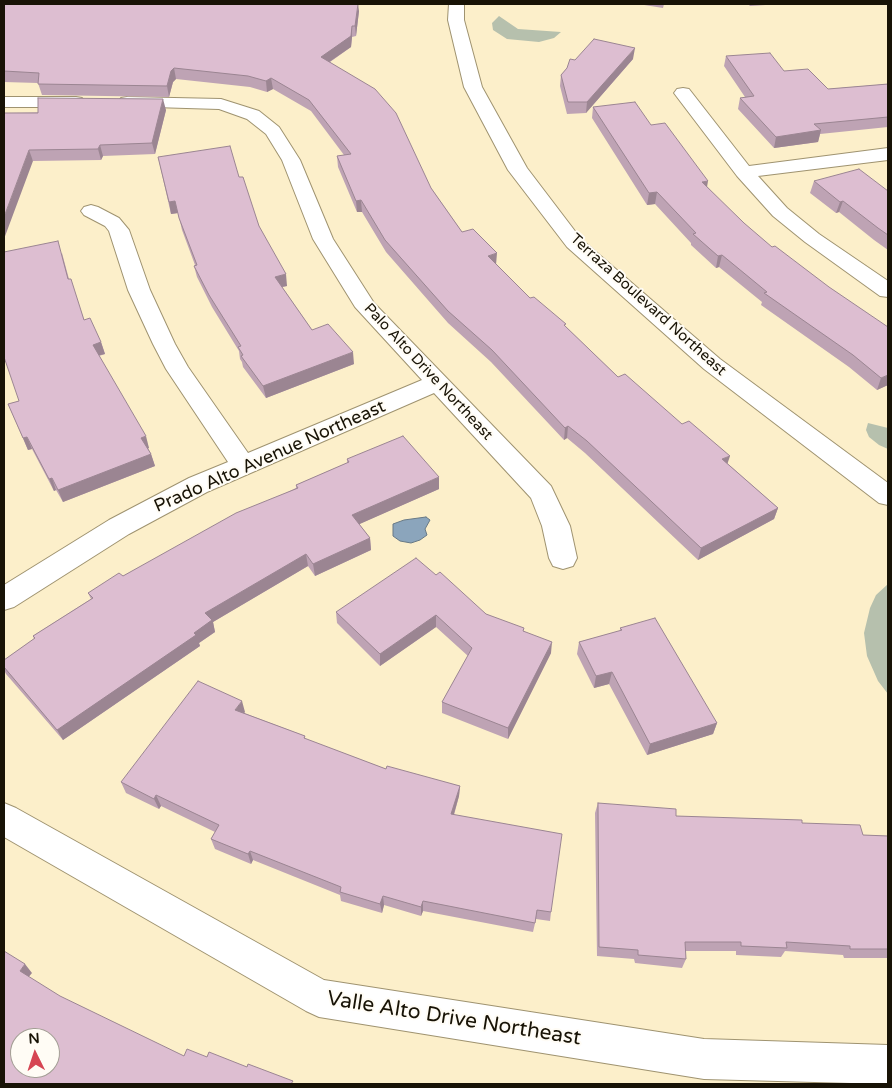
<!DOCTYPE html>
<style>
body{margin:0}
#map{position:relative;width:892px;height:1088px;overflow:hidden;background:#fcefca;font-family:"Varela Round",sans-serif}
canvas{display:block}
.frame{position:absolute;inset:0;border:5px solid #181306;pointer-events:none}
.north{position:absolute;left:10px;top:1028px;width:50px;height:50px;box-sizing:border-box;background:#fffcf5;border:1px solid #a39f95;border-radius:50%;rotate:356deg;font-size:14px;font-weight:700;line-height:20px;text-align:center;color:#181306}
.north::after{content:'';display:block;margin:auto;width:18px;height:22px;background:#d64553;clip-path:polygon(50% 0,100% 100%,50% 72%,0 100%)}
</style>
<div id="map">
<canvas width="892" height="1088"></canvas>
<div class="frame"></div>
<div class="north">N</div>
</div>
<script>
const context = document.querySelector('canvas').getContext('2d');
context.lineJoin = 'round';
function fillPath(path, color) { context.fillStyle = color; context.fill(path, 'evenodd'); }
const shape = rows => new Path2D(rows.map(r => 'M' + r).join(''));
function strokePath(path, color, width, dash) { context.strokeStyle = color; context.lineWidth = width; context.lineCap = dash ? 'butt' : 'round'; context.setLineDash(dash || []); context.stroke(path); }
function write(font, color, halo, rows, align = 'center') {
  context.font = font + ' "Varela Round",sans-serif'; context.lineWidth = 4; context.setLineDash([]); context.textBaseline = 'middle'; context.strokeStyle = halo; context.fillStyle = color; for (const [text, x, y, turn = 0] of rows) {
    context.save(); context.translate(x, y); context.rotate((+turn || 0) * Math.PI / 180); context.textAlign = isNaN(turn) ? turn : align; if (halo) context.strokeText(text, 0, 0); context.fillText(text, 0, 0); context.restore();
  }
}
const green = shape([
 [499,16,518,29,561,32,554,38,539,42,507,39,493,30,492,23],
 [868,423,888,428,888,449,879,445,869,437,866,430],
 [888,584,888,694,878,681,867,656,864,633,870,608,876,595]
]);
const water = shape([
 [426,517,430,520,425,529,427,535,420,540,411,543,400,541,393,536,393,524,404,520,426,517]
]);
const street = shape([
 [683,88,689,89,749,166,888,148,888,160,758,176,787,208,819,234,888,281,888,297,880,296,805,242,773,216,737,176,677,97,674,93,677,89,683,88],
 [4,97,76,97,82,98,85,102,82,106,76,107,4,107,4,97],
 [127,97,221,99,259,111,279,127,300,160,333,239,374,303,551,486,570,526,577,558,573,566,563,569,553,566,549,558,542,526,531,498,434,393,207,492,129,534,14,607,4,610,4,585,109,520,189,478,228,462,166,369,153,344,128,290,109,231,105,226,84,215,81,211,84,207,91,205,98,207,119,218,129,230,150,290,175,344,188,367,248,453,422,380,355,307,313,239,282,160,266,134,247,119,219,109,121,106,118,102,121,98,127,97],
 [4,803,16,808,324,980,704,1039,888,1045,888,1084,704,1079,319,1017,306,1011,4,837,4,803]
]);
const secondary = shape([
 [449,4,464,4,464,20,482,87,527,168,581,239,720,359,888,483,888,505,879,503,704,369,567,247,508,170,464,87,448,20,449,4]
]);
const wall = shape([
 [4,4,359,11,356,36,352,37,351,47,330,62,431,188,462,232,496,264,530,298,566,327,618,377,728,464,778,508,774,519,698,560,585,453,567,438,564,440,491,362,448,323,386,252,362,212,357,212,338,167,337,156,344,155,311,111,273,89,267,92,250,87,176,79,173,82,169,97,42,95,38,83,4,82],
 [638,4,664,4,663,8],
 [748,4,781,4,750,6],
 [726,56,784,71,828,89,888,84,888,127,820,134,818,142,774,148,738,109,740,98,745,97,724,66],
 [633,59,586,113,567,114,560,86,561,75,575,60],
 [593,107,651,125,888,385,877,390,849,367,761,305,762,302,719,267,716,268,691,245,691,243,655,204,647,205,592,118],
 [166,110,155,154,103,156,101,160,33,161,4,113],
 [158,157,239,177,259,226,287,286,282,287,312,330,354,364,266,398,243,367,242,362,240,359,239,351,212,307,197,277,194,266,195,265,182,230,178,213,171,214],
 [814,181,888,191,888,250,874,240,839,212,836,213,810,193],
 [62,253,69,279,84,320,101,342,105,354,99,356,149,448,148,448,151,454,155,466,63,502,56,490,54,491,32,449,28,450,8,404,19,401],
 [347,459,439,489,359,524,370,538,371,550,315,576,308,566,213,622,215,632,199,643,200,646,63,740,6,674,4,670,4,660,34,639,33,636,91,599,88,593,123,576,296,488,296,485,347,463],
 [436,575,486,614,524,631,551,653,508,739,442,713,442,702,468,656,436,627,380,666,337,623,336,612],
 [620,628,717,723,713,734,647,755,609,684,594,688,577,654,579,642,620,631],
 [245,712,244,713,305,736,305,739,386,769,460,786,459,796,454,815,551,912,550,921,536,919,533,932,423,911,421,916,384,905,382,913,341,901,340,895,253,860,251,864,215,849,211,839,215,832,161,806,159,809,126,793,121,782],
 [598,803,676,816,802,823,863,835,888,836,888,958,844,958,843,955,785,951,781,957,736,955,736,951,685,951,686,959,682,968,635,963,634,959,597,956,595,813]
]);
const shadedWall = shape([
 [358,4,359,11,356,36,355,26],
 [352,26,352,37,351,47,322,67,321,57],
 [635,48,633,59,586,113,587,102],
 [174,68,176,79,173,82,169,97,167,86,171,71],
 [271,78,273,89,267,92,266,81],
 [163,99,166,110,155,154,152,143],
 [821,130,818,142,774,148,776,137],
 [100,145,103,156,101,160,98,149],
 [29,150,33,161,4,239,4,217],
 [708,181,706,193,702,182],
 [657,192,655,204,647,205,649,193],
 [361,200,362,212,357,212,356,201],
 [175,201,178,213,171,214,169,202],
 [843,201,839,212,836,213,840,202],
 [497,253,496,265,488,256],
 [722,255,719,267,716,268,718,256],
 [286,274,287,286,276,288,275,277],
 [101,342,105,354,96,356,93,345],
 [353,352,354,364,266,398,263,386],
 [888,375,888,385,877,390,881,378],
 [568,426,567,438,564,440,565,428],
 [146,436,149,448,145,450,141,438],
 [27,437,32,449,28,450,23,438],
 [151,454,155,466,63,502,58,490],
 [730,456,726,468,722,459],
 [439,477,439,489,353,527,352,515],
 [52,478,56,490,54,491,49,479],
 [778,508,774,519,698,560,701,548],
 [370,538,371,550,315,576,313,564],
 [306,554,308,566,213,622,215,632,199,643,200,646,63,740,57,730,194,633,205,613],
 [436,615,436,627,380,666,380,654],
 [552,642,551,653,508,739,508,728],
 [612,672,609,684,594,688,596,676],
 [242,701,245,712,238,721,235,710],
 [717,723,713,734,647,755,650,744],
 [460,786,459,796,451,824,451,814],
 [156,795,161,806,159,809,154,799],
 [250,851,253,860,251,864,248,854],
 [383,896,384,905,382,913,380,904],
 [423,901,423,911,421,916,421,907],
 [25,964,32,973,27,979,20,971]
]);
const building = shape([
 [4,4,358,4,355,26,352,26,351,36,321,57,375,89,396,113,431,188,462,232,473,229,497,253,488,256,530,298,534,297,566,324,564,325,618,377,625,374,682,424,689,421,730,456,722,459,778,508,701,548,587,441,568,426,565,428,492,350,448,311,385,240,361,200,356,201,337,156,351,154,309,100,271,78,266,81,248,76,174,68,171,71,167,86,38,84,39,73,4,71,4,4],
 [594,39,635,48,587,102,568,102,561,75,567,68,570,59,575,60,594,39],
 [770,53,784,71,808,69,828,89,888,84,888,117,814,124,821,130,776,137,740,98,754,96,726,56,770,53],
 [38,98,163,99,152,143,100,145,98,149,29,150,4,217,4,113,38,113,38,98],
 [635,102,651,125,665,123,708,181,702,182,744,223,772,247,775,246,829,287,888,327,888,375,881,378,853,355,764,293,767,292,722,255,718,256,693,234,696,233,657,192,649,193,593,107,635,102],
 [230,146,239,177,243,177,259,226,286,274,275,277,312,330,328,324,353,352,263,386,241,356,243,355,238,347,241,346,209,295,194,266,197,265,179,218,175,201,169,202,158,157,230,146],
 [859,169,888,191,888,235,878,228,843,201,840,202,814,181,859,169],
 [58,241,68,279,71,279,84,320,90,318,101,342,93,345,146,436,141,438,151,454,58,490,52,478,49,479,27,437,23,438,8,404,19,401,4,357,4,252,58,241],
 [403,436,439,477,352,515,370,538,313,564,306,554,205,613,212,620,194,633,196,635,57,730,4,667,4,660,35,638,33,636,93,598,88,593,119,573,123,576,236,513,298,488,296,485,349,462,347,459,403,436],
 [416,558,436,575,440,572,486,614,524,628,523,631,552,642,508,728,442,702,472,648,436,615,380,654,336,612,416,558],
 [655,618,717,723,650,744,612,672,596,676,579,642,622,630,620,628,655,618],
 [198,681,242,701,235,710,305,736,304,738,386,769,387,766,460,786,451,814,562,834,551,912,537,910,535,923,423,901,421,907,383,896,380,904,340,892,341,887,250,851,248,854,211,839,219,825,156,795,154,799,121,782,198,681],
 [598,803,676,809,676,816,802,820,802,823,860,825,863,835,888,836,888,949,850,949,850,946,786,942,787,948,741,946,741,942,685,942,686,959,638,955,638,950,599,947,598,803],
 [4,951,25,964,20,971,60,996,184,1056,187,1049,207,1057,209,1052,247,1067,248,1064,293,1081,291,1084,4,1084,4,951],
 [20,1038,50,1038,50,1068,20,1068,20,1038]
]);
const farStreetnames = [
 ["Terraza Boulevard Northeast",648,305,42],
 ["Palo Alto Drive Northeast",428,372,47]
];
const streetNames = [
 ["Prado Alto Avenue Northeast",270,457,-24]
];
const nearStreetnames = [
 ["Valle Alto Drive Northeast",454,1019,9]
];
fillPath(green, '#b6c0ad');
fillPath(water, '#8ba5bc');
strokePath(water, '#687985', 1);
strokePath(street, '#9f9370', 2);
strokePath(secondary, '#9f9370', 2);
fillPath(street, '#fff');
fillPath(secondary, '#fff');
fillPath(wall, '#bea3b4');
fillPath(shadedWall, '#9b8592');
fillPath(building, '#ddbed1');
strokePath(building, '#9b8592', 1);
write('15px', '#181306', '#fffcf5', farStreetnames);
write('18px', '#181306', '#fffcf5', streetNames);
write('21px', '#181306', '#fffcf5', nearStreetnames);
</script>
